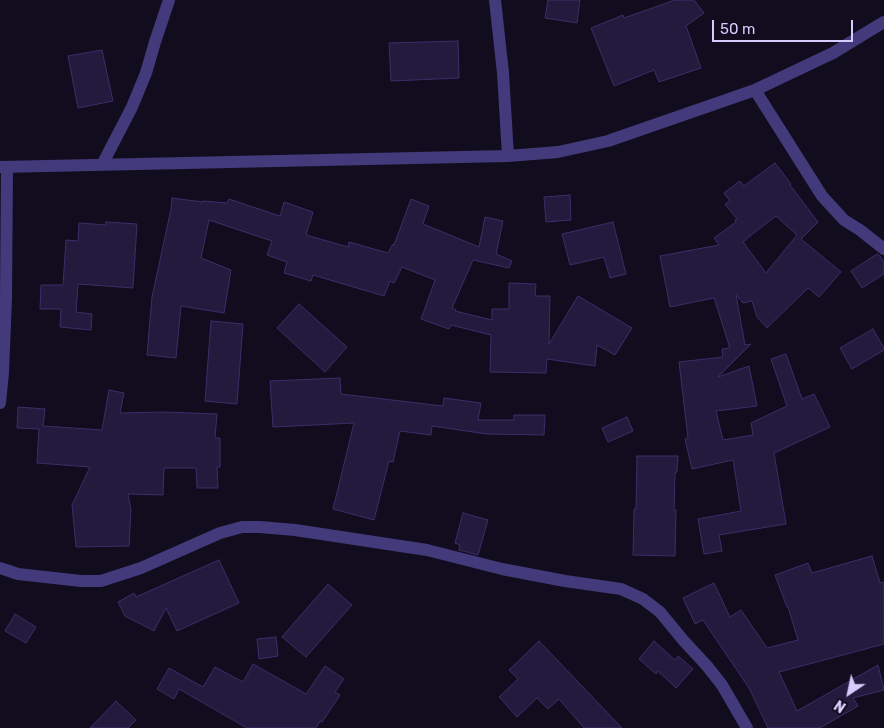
<!DOCTYPE html>
<style>
body{margin:0}
#map{position:relative;width:884px;height:728px;overflow:hidden;background:#110d1e;font-family:Rubik,sans-serif}
canvas{display:block}
.north{position:absolute;left:824px;top:668px;width:50px;height:50px;-webkit-text-stroke:4px #110d1e;paint-order:stroke;rotate:214deg;font-size:14px;font-weight:700;line-height:20px;text-align:center;color:#d6ccfd}
.north::after{content:'';display:block;margin:auto;width:18px;height:22px;background:#d6ccfd;clip-path:polygon(50% 0,100% 100%,50% 72%,0 100%)}
.scale{position:absolute;left:712px;top:20px;width:141px;height:22px;box-sizing:border-box;border:2px solid #d6ccfd;border-top:0;padding-left:6px;font-size:15px;line-height:18px;white-space:nowrap;color:#d6ccfd;-webkit-text-stroke:4px #110d1e;paint-order:stroke}
</style>
<div id="map">
<canvas width="884" height="728"></canvas>
<div class="north">N</div>
<div class="scale">50 m</div>
</div>
<script>
const context = document.querySelector('canvas').getContext('2d');
context.lineJoin = 'round';
function fillPath(path, color) { context.fillStyle = color; context.fill(path, 'evenodd'); }
const shape = rows => new Path2D(rows.map(r => 'M' + r).join(''));
function strokePath(path, color, width, dash) { context.strokeStyle = color; context.lineWidth = width; context.lineCap = dash ? 'butt' : 'round'; context.setLineDash(dash || []); context.stroke(path); }
const building = shape([
 [548,0,580,0,577,23,545,18,548,0],
 [675,0,694,0,704,13,686,26,701,68,659,82,654,70,614,86,591,28,623,15,624,18,675,0],
 [458,41,459,78,391,81,389,43,458,41],
 [102,50,113,101,78,108,68,56,102,50],
 [775,163,791,184,790,185,818,222,801,239,841,272,819,297,808,288,767,328,757,317,752,301,743,303,736,295,745,345,751,344,718,377,749,366,757,406,716,411,723,440,753,435,751,423,787,406,771,359,786,354,802,399,814,394,830,427,774,453,786,524,719,535,722,551,704,554,698,519,741,511,733,460,692,469,685,439,688,438,679,362,723,357,722,349,730,348,714,298,670,307,660,256,719,245,714,238,736,222,735,220,737,219,725,204,730,201,724,193,740,181,744,186,775,163],
 [776,216,797,235,766,273,743,242,746,240,746,239,776,216],
 [570,195,571,220,546,222,544,197,570,195],
 [172,198,203,202,203,201,227,203,229,199,280,216,284,202,313,212,306,235,348,247,349,242,388,253,393,244,394,245,411,199,429,206,423,224,479,247,485,217,503,221,496,254,512,261,509,268,473,260,452,308,456,310,455,311,492,320,492,309,509,309,509,283,536,284,535,296,550,296,549,344,578,296,632,328,615,355,597,345,595,366,547,359,546,373,490,372,491,335,451,325,449,329,421,319,435,280,402,267,394,283,390,281,384,296,313,275,311,281,284,273,287,262,267,255,272,241,209,220,201,258,231,270,224,313,181,306,176,358,147,355,152,297,171,209,172,198],
 [106,222,137,224,133,288,78,284,76,312,92,314,91,330,60,327,61,309,40,309,41,285,63,285,66,240,78,241,79,223,106,225,106,222],
 [613,222,626,274,610,278,604,257,570,265,562,234,613,222],
 [877,254,880,256,884,262,884,274,862,288,851,271,877,254],
 [299,304,347,347,325,372,277,328,299,304],
 [211,321,243,324,237,404,205,401,211,321],
 [873,329,884,348,884,350,852,369,840,348,873,329],
 [340,378,341,394,443,406,444,398,481,403,478,420,514,420,514,415,545,415,544,435,487,434,432,426,431,435,400,431,393,462,389,461,374,520,333,509,354,423,273,427,270,381,340,378],
 [109,390,124,393,120,413,165,412,217,414,215,438,220,438,220,467,217,467,218,488,197,488,196,468,164,468,163,495,128,494,131,510,129,546,76,547,72,505,90,467,37,463,39,429,17,428,18,407,45,409,43,426,102,430,109,390],
 [627,417,633,431,608,442,602,428,627,417],
 [637,456,678,456,677,472,675,473,674,510,676,510,675,556,633,555,634,509,636,509,637,456],
 [463,513,488,520,478,555,459,550,460,545,455,543,463,513],
 [872,556,880,583,884,582,884,644,779,672,797,711,878,665,884,690,853,698,858,706,820,728,768,728,749,688,703,620,695,624,683,598,714,583,730,617,741,610,767,648,798,640,788,607,787,607,775,575,808,563,812,573,872,556],
 [219,560,239,603,177,631,166,608,154,631,125,616,118,602,134,593,136,597,219,560],
 [328,584,352,605,306,657,282,637,328,584],
 [15,614,36,627,26,643,5,631,15,614],
 [276,637,278,656,259,659,257,639,276,637],
 [539,641,622,728,584,728,559,699,548,709,537,698,517,717,499,697,518,679,509,670,539,641],
 [654,641,675,660,678,656,693,669,676,688,658,671,656,674,639,659,654,641],
 [253,664,306,694,325,666,344,679,335,692,340,695,322,722,320,721,316,728,247,728,179,689,174,699,157,689,169,668,203,687,215,667,243,682,253,664],
 [116,701,136,720,128,728,90,728,116,701]
]);
const minor = shape([
 [495,0,503,73,508,156],
 [755,90,822,196,844,220,860,230,884,249],
 [102,165,132,107,146,73,155,42,169,0],
 [0,167,508,156,558,152,608,141,755,90,833,53,884,22],
 [0,403,3,373,6,298,7,167],
 [0,568,18,574,81,581,101,581,141,568,220,533,242,527,260,527,295,530,427,550,502,569,565,581,621,589,643,599,660,612,683,640,707,666,722,685,747,728]
]);
fillPath(building, '#241a3e');
strokePath(building, '#3e2d69', 1);
strokePath(minor, '#423a7a', 12);
</script>
